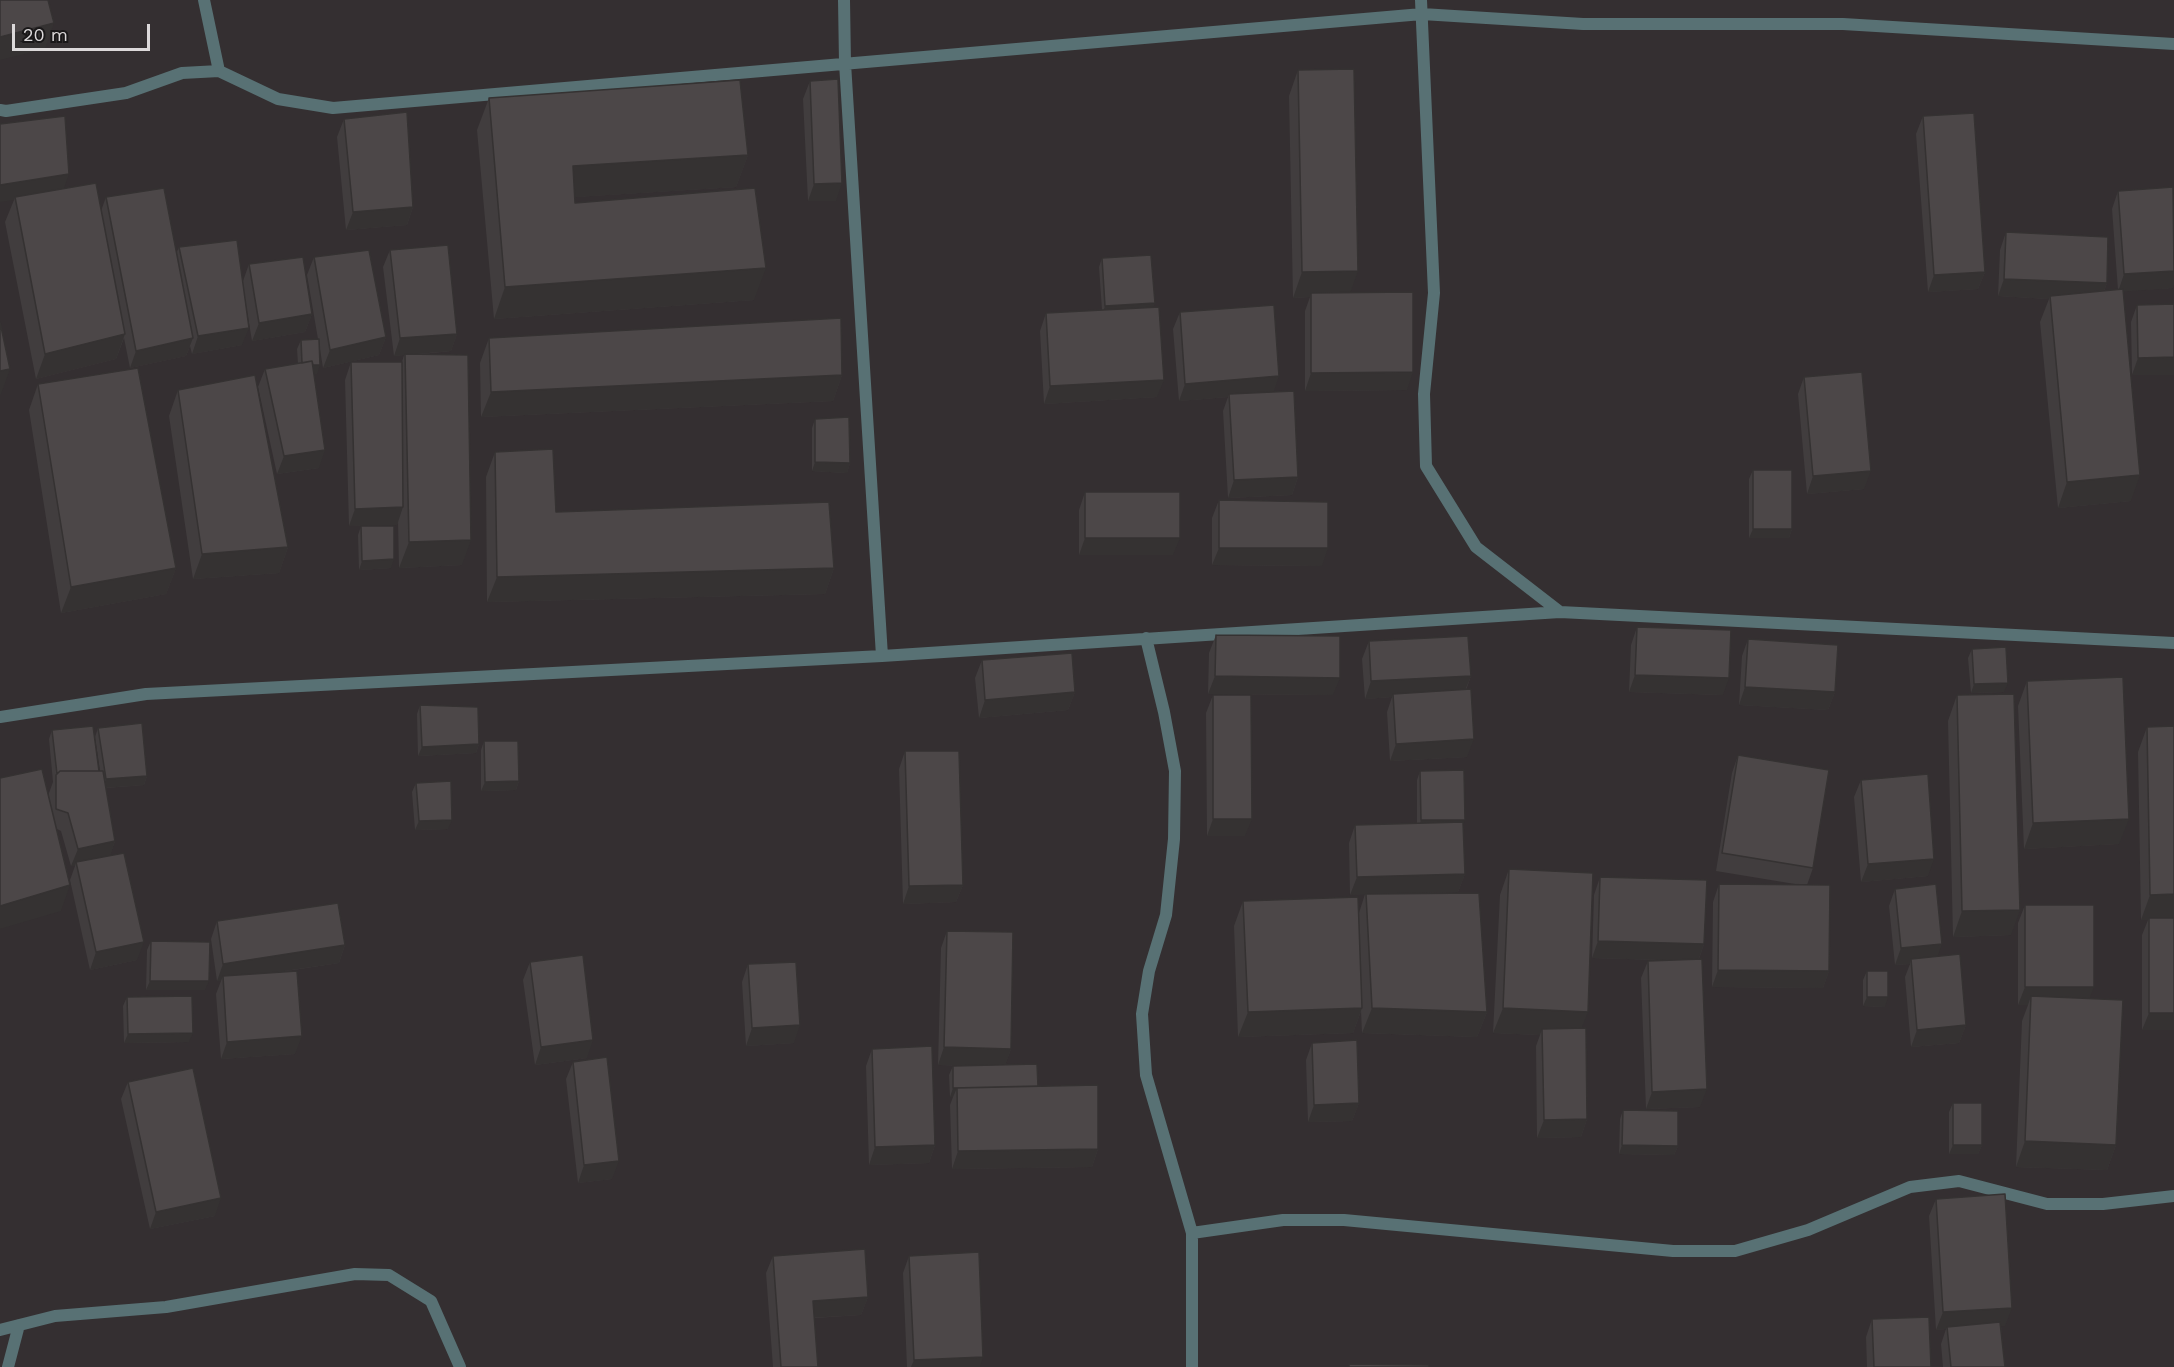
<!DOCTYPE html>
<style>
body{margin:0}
#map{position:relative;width:2174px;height:1367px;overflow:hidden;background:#342f31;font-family:"Work Sans",sans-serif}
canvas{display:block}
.scale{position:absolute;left:12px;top:24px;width:138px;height:27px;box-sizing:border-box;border:3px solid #dcd9da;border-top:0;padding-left:8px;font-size:18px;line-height:21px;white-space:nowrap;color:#dcd9da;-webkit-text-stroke:4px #1a1819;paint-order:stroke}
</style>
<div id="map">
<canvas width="2174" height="1367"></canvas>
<div class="scale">20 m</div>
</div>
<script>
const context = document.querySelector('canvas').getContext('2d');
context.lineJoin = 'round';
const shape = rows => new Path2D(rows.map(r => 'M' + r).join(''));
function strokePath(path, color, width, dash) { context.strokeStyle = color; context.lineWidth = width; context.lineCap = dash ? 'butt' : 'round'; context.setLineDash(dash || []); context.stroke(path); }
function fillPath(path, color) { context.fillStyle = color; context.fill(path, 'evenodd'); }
const street = shape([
 [204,0,219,71],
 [844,0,845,63,882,656],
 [1421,0,1434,293,1424,394,1426,466,1476,547,1560,612],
 [0,110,6,111,126,93,182,73,219,71,278,99,333,108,1422,14,1583,24,1843,24,2174,44],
 [1146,638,1164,712,1175,771,1174,839,1166,915,1149,971,1142,1014,1146,1075,1192,1233,1192,1367],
 [0,717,146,694,882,656,1560,612,2174,643],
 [1192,1233,1283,1220,1344,1220,1673,1251,1735,1251,1808,1230,1910,1187,1959,1181,2047,1204,2103,1204,2174,1196],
 [0,1330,55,1316,166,1307,355,1274,389,1275,431,1301,460,1367],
 [8,1367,19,1325]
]);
const wall = shape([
 [1298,70,1350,293,1407,390,1305,391,1305,311,1310,297,1293,298,1289,96],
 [810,81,836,201,808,201,803,99],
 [489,98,748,155,736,187,575,197,575,203,754,300,494,319,477,130],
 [1923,116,1985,272,1978,289,1928,292,1916,134],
 [344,119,413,207,407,225,346,230,337,137],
 [0,124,64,188,101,211,106,197,176,254,179,247,243,281,249,264,312,314,305,332,252,341,244,293,242,345,192,354,190,346,186,356,130,368,124,338,116,359,36,379,5,222,14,200],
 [2118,191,2173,288,2123,291,2131,501,2058,508,2040,322,2049,299,1998,296,2000,250,2006,232,2107,283,2104,291,2118,290,2112,209],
 [390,250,457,334,451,351,413,355,462,565,399,568,398,521,397,525,349,526,345,380,351,362,402,362,404,355,394,356,383,267],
 [314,257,386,337,379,355,323,368,319,343,317,374,314,374,319,468,277,474,258,387,265,369,298,364,297,349,301,340,318,339,307,275],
 [1102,258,1153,307,1157,397,1044,404,1040,331,1046,313,1102,310,1099,267],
 [2174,304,2132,375,2131,322,2137,305],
 [1180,312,1274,392,1298,477,1292,495,1228,498,1223,411,1228,397,1179,401,1173,329],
 [489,338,842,375,833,401,481,417,480,363],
 [1804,377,1864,489,1807,494,1798,394],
 [38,384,176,568,166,594,61,613,29,410],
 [178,390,288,547,279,573,193,579,169,416],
 [815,419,850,463,847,473,812,471,812,428],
 [495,452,556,512,834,568,825,594,487,602,486,477],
 [1753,470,1792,529,1789,538,1749,538,1749,479],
 [1085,492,1173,555,1079,555,1079,510],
 [1219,500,1322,566,1212,565,1212,518],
 [361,526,391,568,359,570,358,535],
 [1637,627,1723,695,1629,692,1631,645],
 [1216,635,1333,695,1208,694,1209,653],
 [1748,639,1835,692,1828,710,1739,705,1742,656],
 [1369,641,1471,676,1466,690,1467,757,1390,761,1387,712,1392,697,1365,699,1362,659],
 [1972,649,2004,692,1971,693,1968,658],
 [982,660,1075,692,1068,710,979,718,975,678],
 [2027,681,2119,844,2024,849,2018,706],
 [1213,695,1245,836,1207,836,1206,713],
 [1957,695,2011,935,1953,937,1948,721],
 [420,705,479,744,476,753,418,756,417,714],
 [2147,727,2174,1030,2142,1030,2142,935,2148,920,2141,920,2138,752],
 [98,728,147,776,144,785,106,788,115,841,110,855,137,960,90,970,70,880,75,866,71,866,61,831,57,829,61,911,49,798,49,793,53,782,49,739,52,730,99,771,100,771,95,737],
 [484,741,519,781,516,790,481,791,481,750],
 [905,751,963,885,956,902,903,904,899,769],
 [1738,755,1813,868,1807,885,1829,971,1823,988,1712,987,1713,902,1719,884,1801,885,1716,871,1732,773],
 [1420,771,1463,824,1465,874,1458,892,1386,894,1487,1012,1477,1037,1362,1033,1361,1011,1353,1033,1238,1037,1234,926,1243,901,1359,913,1365,894,1350,895,1349,843,1355,825,1417,823,1417,780],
 [1861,780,1928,876,1861,882,1854,797],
 [416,783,448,829,415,830,412,792],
 [1509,869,1582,1028,1587,1119,1581,1137,1537,1138,1536,1046,1540,1035,1493,1033,1500,895],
 [1600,877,1704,944,1699,959,1700,1107,1646,1109,1641,978,1648,961,1660,960,1592,958,1594,895],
 [1895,889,1937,957,1966,1025,1959,1043,1911,1047,1905,977,1910,964,1895,965,1889,906],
 [2025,905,2090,998,2116,1145,2107,1170,2016,1167,2022,1021,2028,1005,2018,1005,2018,923],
 [217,921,345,945,339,963,280,972,295,1054,221,1059,216,994,221,981,217,981,211,939],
 [947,931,1011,1049,1005,1065,1037,1086,1098,1149,1092,1167,952,1169,950,1105,953,1097,950,1097,949,1075,953,1066,979,1066,938,1065,941,948],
 [151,941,205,990,146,990,147,950],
 [530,962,587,1058,535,1065,523,980],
 [748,964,794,1043,746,1046,742,982],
 [1867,971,1885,1007,1863,1006,1863,980],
 [127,997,189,1042,124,1043,123,1006],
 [1312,1043,1359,1103,1352,1121,1308,1122,1306,1060],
 [872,1049,935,1145,929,1163,869,1165,866,1066],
 [573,1062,612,1179,578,1183,566,1079],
 [128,1082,215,1216,150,1229,121,1099],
 [1953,1103,1982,1145,1978,1154,1949,1154,1949,1112],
 [1623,1110,1678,1146,1674,1155,1619,1154,1620,1119],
 [1936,1199,2005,1326,2001,1326,2005,1367,1943,1367,1941,1344,1946,1329,1936,1330,1929,1216],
 [773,1256,868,1297,861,1315,814,1318,818,1367,773,1367,766,1273],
 [909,1256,980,1367,907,1367,903,1273],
 [1872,1319,1931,1367,1867,1367,1866,1337]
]);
const shadedWall = shape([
 [54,23,45,49,0,60,0,37],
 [748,155,736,187,561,198,573,166],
 [69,174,63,191,15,197,14,200,0,202,0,185],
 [842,183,836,201,808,201,814,184],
 [413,207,407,225,346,230,353,212],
 [766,268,754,300,494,319,505,287],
 [1358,271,1349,296,1311,293,1310,297,1293,298,1302,272],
 [2174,271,2174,285,2173,288,2118,292,2124,274],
 [1985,272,1978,289,1928,292,1934,275],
 [2004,279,2107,283,2100,301,2050,296,2049,299,1998,296],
 [1155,303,1152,312,1102,315,1105,306],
 [312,314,305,332,252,341,259,323],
 [249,328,242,345,192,354,198,336],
 [125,334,116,359,36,379,45,354],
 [457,334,451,351,394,356,400,338],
 [386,337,379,355,323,368,330,350],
 [193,338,186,356,130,368,136,351],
 [2174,357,2174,375,2132,375,2138,358],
 [302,365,320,365,317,374,299,374],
 [10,369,1,394,0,395,0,371],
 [1413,372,1407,390,1305,391,1311,373],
 [842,375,833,401,481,417,491,392],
 [1279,376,1273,394,1229,394,1228,397,1179,401,1185,384],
 [1164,380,1157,397,1044,404,1050,386],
 [325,450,319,468,277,474,284,456],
 [815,462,850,463,847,473,812,471],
 [1871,471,1864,489,1807,494,1813,476],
 [2140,475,2131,501,2058,508,2067,482],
 [1298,477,1292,495,1228,498,1234,480],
 [403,507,397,525,349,526,355,509],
 [1753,529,1792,529,1789,538,1749,538],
 [1085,538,1180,538,1173,555,1079,555],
 [471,540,462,565,399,568,409,542],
 [288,547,279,573,193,579,202,554],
 [1219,548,1328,548,1322,566,1212,565],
 [394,559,391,568,359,570,362,561],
 [176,568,166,594,61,613,71,587],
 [834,568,825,594,487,602,497,577],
 [1635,675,1729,678,1723,695,1629,692],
 [1215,676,1340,678,1333,695,1208,694],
 [1471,676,1464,693,1393,694,1392,697,1365,699,1371,681],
 [2008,683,2004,692,1971,693,1974,684],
 [1745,687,1835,692,1828,710,1739,705],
 [1075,692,1068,710,979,718,985,700],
 [1474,739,1467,757,1390,761,1396,744],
 [479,744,476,753,418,756,422,747],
 [147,776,144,785,103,788,106,779],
 [519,781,516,790,481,791,485,782],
 [1213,819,1252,819,1245,836,1207,836],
 [2129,819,2119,844,2024,849,2033,823],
 [452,820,448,829,415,830,419,821],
 [1421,820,1465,820,1461,829,1418,830],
 [115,841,109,859,76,862,75,866,71,866,78,849],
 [1934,859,1928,876,1861,882,1868,864],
 [1465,874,1458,892,1350,895,1357,877],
 [70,885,61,911,0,929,0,906],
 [963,885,956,902,903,904,909,886],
 [2174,894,2174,919,2149,918,2148,920,2141,920,2150,895],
 [2020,910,2011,935,1953,937,1962,911],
 [1598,941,1704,944,1698,961,1592,958],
 [144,942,137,960,90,970,96,952],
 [1942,944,1936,961,1911,959,1910,964,1895,965,1901,948],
 [345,945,339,963,223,980,223,976,221,981,217,981,223,964],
 [1718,970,1829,971,1823,988,1712,987],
 [150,981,209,981,205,990,146,990],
 [2025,987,2094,987,2087,1005,2031,996,2028,1005,2018,1005],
 [1867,997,1888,997,1885,1007,1863,1006],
 [1362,1008,1353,1033,1238,1037,1248,1012],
 [1372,1008,1487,1012,1477,1037,1362,1033],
 [1503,1008,1588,1012,1578,1037,1542,1029,1540,1035,1493,1033],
 [2149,1013,2174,1013,2174,1030,2142,1030],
 [800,1025,794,1043,746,1046,752,1028],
 [1966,1025,1959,1043,1911,1047,1917,1030],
 [193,1033,189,1042,124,1043,128,1034],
 [302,1036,295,1054,221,1059,227,1042],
 [593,1040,587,1058,535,1065,541,1047],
 [944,1047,1011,1049,1005,1066,938,1065],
 [953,1088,957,1088,953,1097,950,1097],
 [1707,1089,1700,1107,1646,1109,1652,1092],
 [1359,1103,1352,1121,1308,1122,1314,1105],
 [1587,1119,1581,1137,1537,1138,1544,1120],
 [2025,1141,2116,1145,2107,1170,2016,1167],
 [935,1145,929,1163,869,1165,875,1147],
 [1622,1145,1678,1146,1674,1155,1619,1154],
 [1953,1145,1982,1145,1978,1154,1949,1154],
 [1098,1149,1092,1167,952,1169,958,1151],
 [619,1161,612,1179,578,1183,584,1165],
 [221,1198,215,1216,150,1229,156,1212],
 [868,1297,861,1315,807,1318,813,1301],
 [2012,1308,2005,1326,1948,1329,1947,1327,1946,1329,1936,1330,1943,1312],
 [983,1357,980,1367,911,1367,914,1360]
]);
const building = shape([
 [0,0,48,0,54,23,0,37,0,0],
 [1354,69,1358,271,1302,272,1298,70,1354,69],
 [838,79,842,183,814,184,810,81,838,79],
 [740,80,748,155,573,166,575,203,755,188,766,268,505,287,489,98,740,80],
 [407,112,413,207,353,212,344,119,407,112],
 [1974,113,1985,272,1934,275,1923,116,1974,113],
 [65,116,69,174,0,185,0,124,65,116],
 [96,183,125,334,45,354,15,197,96,183],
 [2173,187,2174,271,2124,274,2118,191,2173,187],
 [164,188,193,338,136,351,106,197,164,188],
 [2006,232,2108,237,2107,283,2004,279,2006,232],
 [237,240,249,328,198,336,179,247,237,240],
 [448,245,457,334,400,338,390,250,448,245],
 [369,250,386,337,330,350,314,257,369,250],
 [1151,255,1155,303,1105,306,1102,258,1151,255],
 [303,257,312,314,259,323,249,264,303,257],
 [2123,289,2140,475,2067,482,2050,296,2123,289],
 [1413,292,1413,372,1311,373,1311,293,1413,292],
 [2174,304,2174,357,2138,358,2137,305,2174,304],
 [1274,305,1279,376,1185,384,1180,312,1274,305],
 [1159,307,1164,380,1050,386,1046,313,1159,307],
 [841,318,842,375,491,392,489,338,841,318],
 [0,322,10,369,0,371,0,322],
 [319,339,320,365,313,365,312,361,302,363,301,340,319,339],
 [405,354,468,355,471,540,409,542,405,354],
 [312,361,325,450,284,456,265,369,312,361],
 [351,362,402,362,403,507,355,509,351,362],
 [138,368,176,568,71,587,38,384,138,368],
 [1862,372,1871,471,1813,476,1804,377,1862,372],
 [255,375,288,547,202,554,178,390,255,375],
 [1294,391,1298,477,1234,480,1229,394,1294,391],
 [849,417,850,463,815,462,815,419,849,417],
 [553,449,556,512,829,502,834,568,497,577,495,452,553,449],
 [1753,470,1792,470,1792,529,1753,529,1753,470],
 [1085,492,1180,492,1180,538,1085,538,1085,492],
 [1219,500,1328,502,1328,548,1219,548,1219,500],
 [361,526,394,526,394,559,362,561,361,526],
 [1637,627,1731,630,1729,678,1635,675,1637,627],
 [1216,635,1340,636,1340,678,1215,676,1216,635],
 [1468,636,1471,676,1371,681,1369,641,1468,636],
 [1748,639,1838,645,1835,692,1745,687,1748,639],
 [2006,647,2008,683,1974,684,1972,649,2006,647],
 [1072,653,1075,692,985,700,982,660,1072,653],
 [2123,677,2129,819,2033,823,2027,681,2123,677],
 [1471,689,1474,739,1396,744,1393,694,1471,689],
 [2014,694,2020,910,1962,911,1957,695,2014,694],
 [1213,695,1251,695,1252,819,1213,819,1213,695],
 [420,705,478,707,479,744,422,747,420,705],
 [142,723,147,776,106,779,98,728,142,723],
 [93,726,99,771,60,771,57,774,52,730,93,726],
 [2174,726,2174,894,2150,895,2147,727,2174,726],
 [484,741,518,741,519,781,485,782,484,741],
 [905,751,959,751,963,885,909,886,905,751],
 [1738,755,1829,770,1813,868,1722,853,1738,755],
 [42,769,70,885,0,906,0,778,42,769],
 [1464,770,1465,820,1421,820,1420,771,1464,770],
 [60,771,103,771,115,841,78,849,68,813,56,809,56,775,60,771],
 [1928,774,1934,859,1868,864,1861,780,1928,774],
 [451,781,452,820,419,821,416,783,451,781],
 [1463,822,1465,874,1357,877,1355,825,1463,822],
 [124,853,144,942,96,952,76,862,124,853],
 [1509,869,1593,873,1588,1012,1503,1008,1509,869],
 [1600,877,1707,880,1704,944,1598,941,1600,877],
 [1719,884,1830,885,1829,971,1718,970,1719,884],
 [1936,884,1942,944,1901,948,1895,889,1936,884],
 [1479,893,1487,1012,1372,1008,1366,894,1479,893],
 [1358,897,1362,1008,1248,1012,1243,901,1358,897],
 [338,903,345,945,223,964,217,921,338,903],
 [2025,905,2094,905,2094,987,2025,987,2025,905],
 [2149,918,2174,918,2174,1013,2149,1013,2149,918],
 [947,931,1013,932,1011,1049,944,1047,947,931],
 [151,941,210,942,209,981,150,981,151,941],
 [1960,954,1966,1025,1917,1030,1911,959,1960,954],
 [583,955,593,1040,541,1047,530,962,583,955],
 [1702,959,1707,1089,1652,1092,1648,961,1702,959],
 [796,962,800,1025,752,1028,748,964,796,962],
 [297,971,302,1036,227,1042,223,976,297,971],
 [1867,971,1888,971,1888,997,1867,997,1867,971],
 [192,996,193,1033,128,1034,127,997,192,996],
 [2031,996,2123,1000,2116,1145,2025,1141,2031,996],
 [1586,1028,1587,1119,1544,1120,1542,1029,1586,1028],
 [1357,1040,1359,1103,1314,1105,1312,1043,1357,1040],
 [932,1046,935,1145,875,1147,872,1049,932,1046],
 [607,1057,619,1161,584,1165,573,1062,607,1057],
 [1037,1064,1038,1086,953,1088,953,1066,1037,1064],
 [193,1068,221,1198,156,1212,128,1082,193,1068],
 [1098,1085,1098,1149,958,1151,957,1088,1098,1085],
 [1953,1103,1982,1103,1982,1145,1953,1145,1953,1103],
 [1623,1110,1678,1111,1678,1146,1622,1145,1623,1110],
 [2005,1194,2012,1308,1943,1312,1936,1199,2005,1194],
 [865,1249,868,1297,813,1301,818,1367,781,1367,773,1256,865,1249],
 [979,1252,983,1357,914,1360,909,1256,979,1252],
 [1929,1317,1931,1367,1874,1367,1872,1319,1929,1317],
 [2000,1322,2005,1367,1951,1367,1947,1327,2000,1322],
 [1349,1364,1429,1365,1429,1367,1349,1367,1349,1364]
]);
strokePath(street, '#587174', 12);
fillPath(wall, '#413d3e');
fillPath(shadedWall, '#353232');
fillPath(building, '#4c4748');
strokePath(building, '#353232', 1.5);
</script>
